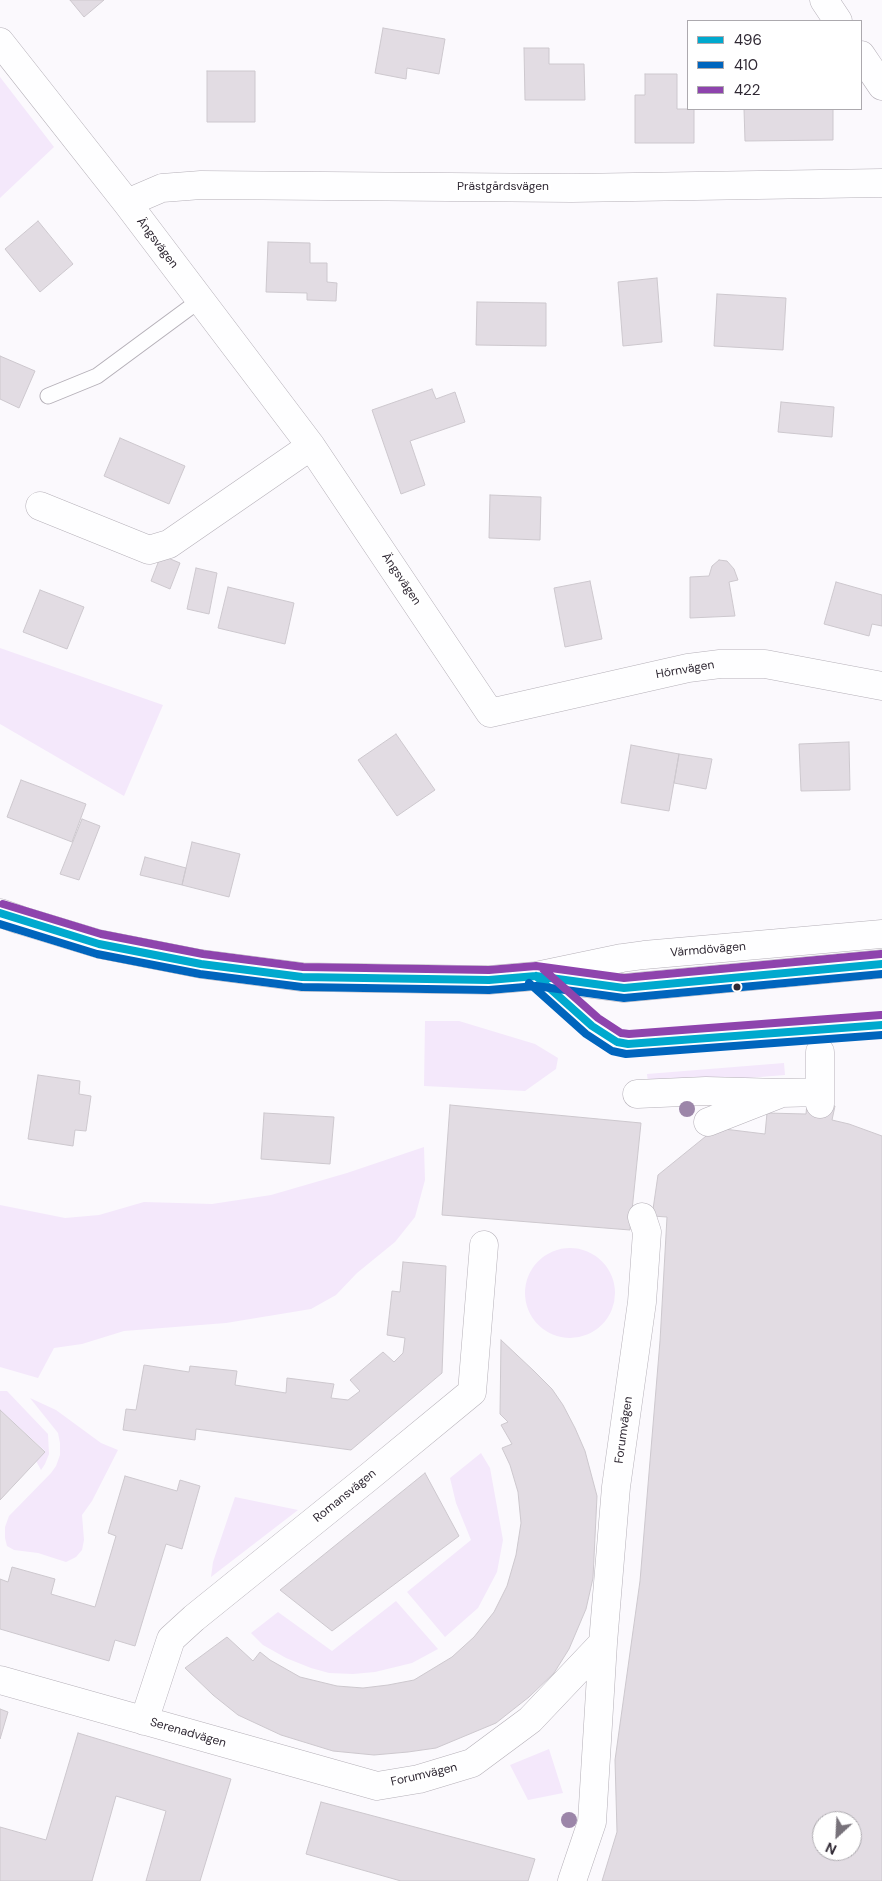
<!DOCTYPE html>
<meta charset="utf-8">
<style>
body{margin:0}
#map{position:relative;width:882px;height:1881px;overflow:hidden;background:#fbf9fd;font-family:"DM Sans",sans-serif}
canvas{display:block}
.legend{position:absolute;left:687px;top:20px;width:175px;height:90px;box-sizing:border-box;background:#fff;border:1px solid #aca9ae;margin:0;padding:6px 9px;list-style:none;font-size:15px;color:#302934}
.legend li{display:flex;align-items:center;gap:10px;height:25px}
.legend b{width:25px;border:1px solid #aca9ae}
.north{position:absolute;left:812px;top:1811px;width:50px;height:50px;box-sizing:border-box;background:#fff;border:1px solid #aca9ae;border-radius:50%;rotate:205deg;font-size:14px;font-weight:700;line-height:20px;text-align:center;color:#302934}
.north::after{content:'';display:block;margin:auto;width:18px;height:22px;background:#77727a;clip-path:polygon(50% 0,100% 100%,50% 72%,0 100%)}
</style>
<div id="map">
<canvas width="882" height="1881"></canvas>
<ul class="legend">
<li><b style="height:6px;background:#00a9ce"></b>496</li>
<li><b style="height:6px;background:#0065bd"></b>410</li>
<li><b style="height:6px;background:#8e44ad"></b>422</li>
</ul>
<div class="north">N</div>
</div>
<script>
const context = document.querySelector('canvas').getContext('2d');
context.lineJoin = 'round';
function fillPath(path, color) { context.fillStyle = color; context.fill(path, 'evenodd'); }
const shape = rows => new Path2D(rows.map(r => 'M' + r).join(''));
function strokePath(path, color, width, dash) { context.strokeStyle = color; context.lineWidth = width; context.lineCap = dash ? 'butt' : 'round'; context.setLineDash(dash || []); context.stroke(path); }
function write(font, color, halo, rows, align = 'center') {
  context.font = font + ' "DM Sans",sans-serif'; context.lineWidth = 5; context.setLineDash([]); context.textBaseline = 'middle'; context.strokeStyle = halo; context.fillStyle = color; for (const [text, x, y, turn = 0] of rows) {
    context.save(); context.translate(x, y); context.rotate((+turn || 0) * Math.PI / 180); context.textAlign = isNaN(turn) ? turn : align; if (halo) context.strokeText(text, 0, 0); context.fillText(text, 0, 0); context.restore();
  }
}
const green = shape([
 [0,77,54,147,0,198],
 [0,648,163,705,124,796,0,724],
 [425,1021,459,1021,535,1044,558,1058,556,1069,525,1091,424,1086],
 [784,1063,785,1075,710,1081,648,1083,647,1074],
 [424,1147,425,1180,415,1217,395,1242,357,1273,336,1295,311,1309,226,1323,124,1331,82,1344,54,1348,38,1378,0,1367,0,1205,65,1218,99,1215,144,1202,212,1204,271,1195,347,1173],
 '525 1293a45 45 0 1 1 90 0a45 45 0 1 1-90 0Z',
 [0,1391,7,1391,48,1434,49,1454,45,1464,41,1470,36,1461,45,1451,0,1410],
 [30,1398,56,1410,101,1443,118,1450,92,1501,82,1515,84,1540,82,1550,76,1557,66,1562,38,1553,14,1550,7,1546,5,1538,5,1527,9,1516,51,1473,56,1466,60,1455,60,1443,58,1433],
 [481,1453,490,1468,503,1540,497,1572,478,1608,445,1637,407,1592,471,1540,456,1503,450,1478],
 [235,1497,298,1510,211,1577,213,1562],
 [396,1601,438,1649,412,1663,375,1672,353,1674,329,1673,311,1668,286,1658,263,1645,251,1633,278,1612,332,1651],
 [549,1749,563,1793,528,1800,510,1765]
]);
const building = shape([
 [70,0,104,0,84,17,70,0],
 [383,28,445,39,439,74,407,68,406,79,375,73,383,28],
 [524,48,549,48,549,64,584,64,585,100,525,100,524,48],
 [207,71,255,71,255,122,207,122,207,71],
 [645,74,677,74,677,109,694,109,694,143,635,143,635,95,645,95,645,74],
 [744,109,833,109,833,140,745,141,744,109],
 [38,221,73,264,40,292,5,249,38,221],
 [268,242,310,243,310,263,327,263,327,282,337,283,336,301,307,300,307,293,266,292,268,242],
 [657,278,662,342,623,346,618,282,657,278],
 [717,294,786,298,783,350,714,346,717,294],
 [477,302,546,303,546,346,476,345,477,302],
 [0,356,35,371,19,408,0,399,0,356],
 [432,389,436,399,455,392,465,422,410,441,425,485,401,494,372,410,432,389],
 [781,402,834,407,832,437,778,432,781,402],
 [120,438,185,466,169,504,104,476,120,438],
 [490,495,541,497,540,540,489,538,490,495],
 [161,555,180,563,170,589,151,581,161,555],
 [719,560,727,561,734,569,738,580,729,582,735,616,690,618,690,577,709,576,712,566,719,560],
 [196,568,217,573,209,614,187,609,196,568],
 [590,581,602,639,565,647,554,588,590,581],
 [836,582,882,595,882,626,872,624,869,636,824,624,836,582],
 [228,587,294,603,285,644,218,628,228,587],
 [40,590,84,607,67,649,23,632,40,590],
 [396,734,435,790,397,816,358,760,396,734],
 [849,742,850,790,801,791,799,744,849,742],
 [631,745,679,754,669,811,621,803,631,745],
 [679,754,712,759,706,789,674,783,679,754],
 [21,780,86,804,72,842,7,817,21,780],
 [82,819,100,826,79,880,60,874,82,819],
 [192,842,240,854,229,897,182,885,192,842],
 [145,857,186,868,182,885,140,875,145,857],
 [38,1075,80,1081,79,1094,91,1096,86,1131,75,1130,73,1146,28,1139,38,1075],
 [807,1103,835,1106,832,1120,849,1124,882,1136,882,1881,602,1881,617,1832,615,1760,640,1581,660,1341,667,1217,652,1216,658,1175,716,1128,765,1134,767,1113,806,1114,807,1103],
 [822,1821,852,1821,852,1851,822,1851,822,1821],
 [450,1105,641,1123,630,1230,442,1215,450,1105],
 [264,1113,334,1117,330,1164,261,1159,264,1113],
 [403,1262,446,1266,442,1373,351,1450,196,1429,195,1440,123,1430,126,1409,136,1410,144,1365,189,1372,190,1366,237,1371,235,1385,286,1393,287,1378,334,1384,331,1398,348,1400,360,1391,350,1380,383,1352,394,1362,403,1353,405,1338,387,1335,392,1291,400,1292,403,1262],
 [501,1340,534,1371,552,1389,563,1405,575,1428,585,1451,597,1496,593,1578,586,1609,569,1649,554,1673,529,1697,496,1723,436,1748,408,1752,374,1755,333,1751,281,1735,238,1715,213,1695,185,1668,227,1637,253,1661,260,1652,270,1660,300,1677,337,1686,363,1688,388,1685,414,1680,452,1657,474,1637,494,1612,507,1586,516,1555,521,1523,518,1492,510,1465,502,1448,512,1444,501,1425,508,1422,500,1414,501,1340],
 [0,1410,45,1452,0,1500,0,1410],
 [425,1473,459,1536,332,1631,280,1590,425,1473],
 [125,1476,177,1491,180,1480,200,1486,182,1549,166,1544,135,1646,115,1640,109,1661,0,1629,0,1579,8,1582,12,1567,55,1579,51,1594,95,1607,116,1536,108,1533,125,1476],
 [0,1709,8,1712,0,1739,0,1709],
 [78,1733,231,1779,200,1881,146,1881,166,1811,116,1796,92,1881,0,1881,0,1827,46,1840,78,1733],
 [321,1802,535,1859,528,1881,401,1881,306,1854,321,1802]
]);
const lane = shape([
 [48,396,97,376,200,300],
 [541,981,592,1026,617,1042,628,1044,882,1025]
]);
const street = shape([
 [824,0,838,21],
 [0,42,127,203,311,446,490,713,688,668,720,664,765,664,882,686],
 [861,55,882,86],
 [127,203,162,188,201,185,572,188,882,183],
 [40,506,149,550,169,544,311,446],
 [820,1052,820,1104],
 [637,1094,706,1091,782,1093],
 [708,1122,782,1093,820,1092],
 [0,1680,377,1786,419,1779,472,1763,530,1720,603,1643],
 [144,1721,171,1639,194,1618,370,1476,472,1392,484,1245],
 [572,1881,592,1822,603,1643,616,1487,642,1302,647,1232,642,1217]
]);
const secondary = shape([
 [0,913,20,920,99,944,201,964,302,977,489,980,536,976,622,958,644,955,882,934],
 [555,979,624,988,882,964]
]);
const bus1 = shape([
 [0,913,99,944,201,964,302,977,489,980,536,976,624,988,882,964],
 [536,976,592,1026,617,1042,628,1044,882,1025]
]);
const bus2 = shape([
 [0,924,97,954,200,974,302,987,489,990,536,986,624,998,882,974],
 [529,983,586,1034,612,1051,626,1054,882,1035]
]);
const bus3 = shape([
 [3,904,101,934,203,954,303,967,489,970,536,966,624,978,881,954],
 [543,969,598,1018,621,1033,629,1034,881,1015]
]);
const trees = [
 [687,1109],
 [569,1820]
];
const markers = [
 [737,987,4.5,"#302934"]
];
const streetNames = [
 ["Prästgårdsvägen",503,187],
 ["Ängsvägen",157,243,53],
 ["Ängsvägen",401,579,56],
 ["Hörnvägen",685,670,-10],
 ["Värmdövägen",708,950,-5],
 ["Forumvägen",624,1430,-82],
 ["Romansvägen",345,1496,-39],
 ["Serenadvägen",188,1733,16],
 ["Forumvägen",424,1775,-13]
];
fillPath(green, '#f4e8fb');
fillPath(building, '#e2dce3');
strokePath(building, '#cdc8ce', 1);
strokePath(lane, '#b5b0b8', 17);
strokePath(street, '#b5b0b8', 29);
strokePath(secondary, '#b5b0b8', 29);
strokePath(lane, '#fefeff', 15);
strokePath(street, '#fefeff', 28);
strokePath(secondary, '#fefeff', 28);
strokePath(bus1, '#00a9ce', 8);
strokePath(bus2, '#0065bd', 8);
strokePath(bus3, '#8e44ad', 8);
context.fillStyle = '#9c86a9';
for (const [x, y] of trees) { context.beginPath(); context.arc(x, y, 8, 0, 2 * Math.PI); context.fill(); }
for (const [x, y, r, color] of markers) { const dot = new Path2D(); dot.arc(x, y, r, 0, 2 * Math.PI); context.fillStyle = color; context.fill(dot); strokePath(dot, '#fff', 2); }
write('12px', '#302934', '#fff', streetNames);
</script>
